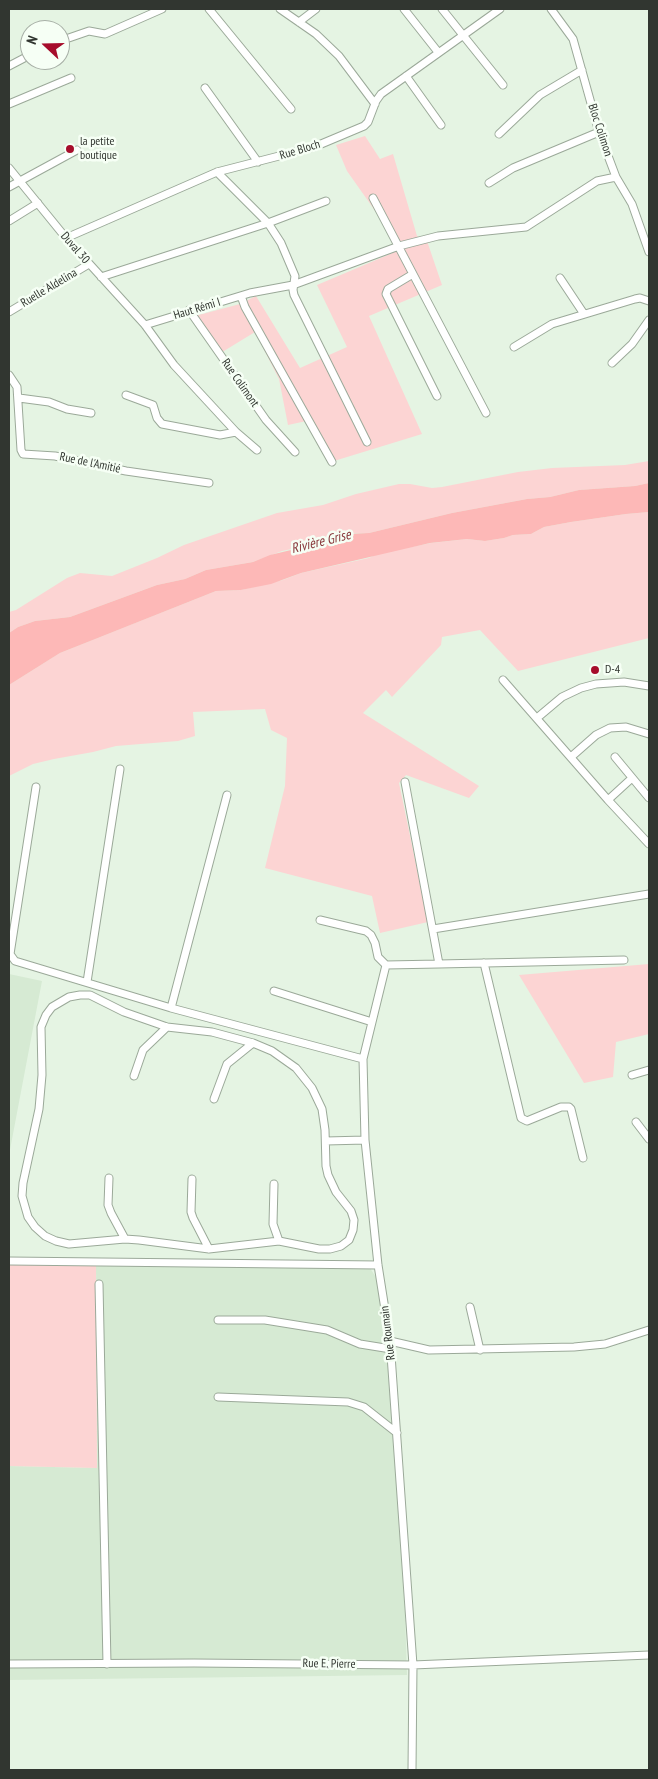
<!DOCTYPE html>
<meta charset="utf-8">
<style>
body{margin:0}
#map{position:relative;width:658px;height:1779px;overflow:hidden;background:#e5f4e3;font-family:"PT Sans Narrow",sans-serif}
canvas{display:block}
.frame{position:absolute;inset:0;border:10px solid #313630;pointer-events:none}
.north{position:absolute;left:20px;top:20px;width:50px;height:50px;box-sizing:border-box;background:#f6fff5;border:1px solid #a7afa6;border-radius:50%;rotate:291deg;font-size:14px;font-weight:700;line-height:20px;text-align:center;color:#313630}
.north::after{content:'';display:block;margin:auto;width:18px;height:22px;background:#a60d2b;clip-path:polygon(50% 0,100% 100%,50% 72%,0 100%)}
</style>
<div id="map">
<canvas width="658" height="1779"></canvas>
<div class="frame"></div>
<div class="north">N</div>
</div>
<script>
const context = document.querySelector('canvas').getContext('2d');
context.lineJoin = 'round';
function fillPath(path, color) { context.fillStyle = color; context.fill(path, 'evenodd'); }
const shape = rows => new Path2D(rows.map(r => 'M' + r).join(''));
function strokePath(path, color, width, dash) { context.strokeStyle = color; context.lineWidth = width; context.lineCap = dash ? 'butt' : 'round'; context.setLineDash(dash || []); context.stroke(path); }
function write(font, color, halo, rows, align = 'center') {
  context.font = font + ' "PT Sans Narrow",sans-serif'; context.lineWidth = 5; context.setLineDash([]); context.textBaseline = 'middle'; context.strokeStyle = halo; context.fillStyle = color; for (const [text, x, y, turn = 0] of rows) {
    context.save(); context.translate(x, y); context.rotate((+turn || 0) * Math.PI / 180); context.textAlign = isNaN(turn) ? turn : align; if (halo) context.strokeText(text, 0, 0); context.fillText(text, 0, 0); context.restore();
  }
}
const built = shape([
 [9,974,42,981,9,1155],
 [96,1264,370,1268,377,1279,387,1347,404,1582,407,1675,9,1680,9,1466,97,1468]
]);
const green = shape([
 [365,136,380,159,393,154,417,236,427,241,442,285,369,316,422,434,334,461,311,420,288,425,279,379,255,332,219,354,195,316,240,304,256,296,300,368,347,347,317,285,402,249,347,171,336,145],
 [649,461,649,483,635,486,579,490,550,497,527,499,452,513,369,533,352,533,329,541,282,551,253,562,206,570,185,579,157,585,70,617,35,621,18,627,9,633,9,612,16,610,67,578,80,573,112,576,157,558,184,545,277,513,323,505,356,494,399,484,410,484,432,488,442,487,518,472,552,468,625,465],
 [649,512,649,638,518,671,480,630,442,637,441,645,392,697,386,690,363,713,479,786,469,798,406,775,399,783,428,922,380,933,372,896,265,868,285,786,287,738,271,730,265,709,193,712,195,736,178,741,116,746,93,752,54,759,33,764,9,776,9,685,60,653,95,639,216,591,241,590,283,580,301,573,369,558,377,554,431,543,467,539,485,541,504,538,513,535,531,534,544,527,571,522,626,514],
 [649,964,649,1034,616,1042,613,1077,584,1083,519,975],
 [96,1264,97,1468,9,1466,9,1265]
]);
const water = shape([
 [649,483,649,512,626,514,571,522,544,527,531,534,513,535,504,538,485,541,467,539,430,543,301,573,271,584,241,590,216,591,60,653,9,685,9,633,18,627,35,621,70,617,157,585,185,579,206,570,253,562,270,555,329,541,346,534,369,533,452,513,527,499,550,497,579,490,635,486]
]);
const minor = shape([
 [209,9,291,109],
 [280,9,316,34,339,56,375,104],
 [404,9,438,52],
 [442,9,503,85],
 [551,9,573,39,599,132,616,177,632,204,649,252],
 [299,22,316,9],
 [60,41,89,31,105,34,162,9],
 [9,66,30,55],
 [406,76,441,125],
 [205,88,258,162],
 [9,104,71,78],
 [499,134,540,95,582,70],
 [9,168,66,238,145,325,174,365,236,432,257,450],
 [217,172,268,223,281,243,295,276,293,290,294,295,367,442],
 [489,183,513,168,599,132],
 [9,187,77,150],
 [373,198,486,413],
 [9,221,38,203],
 [66,238,217,172,314,147,364,126,368,122,376,101,381,94,500,9],
 [413,274,388,289,386,294,437,396],
 [101,277,268,223,326,201],
 [560,278,584,314],
 [241,296,245,307,332,462],
 [189,310,266,420,295,452],
 [9,312,89,264],
 [145,325,250,293,293,285,399,246,438,236,526,227,597,181,616,177],
 [514,347,552,324,635,299,640,298,649,301],
 [612,363,632,344,649,320],
 [9,375,17,387,21,450,23,454,55,456,126,471,209,483],
 [126,395,153,405,157,418,162,424,220,435,236,432],
 [19,398,49,402,67,409,91,413],
 [503,680,608,800,649,844],
 [537,718,562,697,581,688,596,684,624,682,649,686],
 [571,757,596,735,610,728,626,727,649,734],
 [615,757,649,798],
 [405,782,439,964,386,965,363,1059,365,1140,378,1265,390,1341,413,1665,412,1770],
 [36,787,10,954,15,961,171,1008,363,1059],
 [608,800,632,778],
 [320,920,366,931,371,935,375,943,378,957,386,965],
 [433,929,649,894],
 [484,963,521,1118,527,1121,561,1107,569,1107,571,1109,583,1158],
 [439,964,624,960],
 [87,982,120,769],
 [274,991,372,1022],
 [80,995,90,995,124,1012,167,1027,212,1032,253,1043,272,1051,296,1068,312,1088,322,1109,325,1130,326,1166,328,1175,336,1192,351,1211,354,1220,353,1230,349,1240,341,1246,330,1249,319,1249,279,1241,209,1249,139,1240,125,1239,69,1244,56,1241,45,1236,35,1227,28,1217,22,1196,23,1183,39,1109,42,1075,41,1027,46,1015,52,1007,69,997,80,995],
 [171,1008,227,795],
 [632,1075,649,1070],
 [134,1076,143,1050,167,1027],
 [214,1099,227,1064,253,1043],
 [636,1122,649,1139],
 [326,1141,365,1140],
 [109,1178,108,1205,111,1213,125,1239],
 [192,1179,191,1212,193,1218,209,1249],
 [274,1184,273,1224,279,1241],
 [9,1261,378,1265],
 [99,1284,107,1664],
 [470,1307,480,1350],
 [218,1320,265,1320,327,1330,360,1344,391,1349],
 [390,1341,429,1350,574,1347,605,1344,649,1330],
 [218,1397,348,1402,364,1407,397,1433],
 [9,1664,194,1663,413,1665,649,1655]
]);
const markers = [
 [70,149,5,"#a60d2b"],
 [595,670,5,"#a60d2b"]
];
const streetNames = [
 ["Bloc Colimon",600,130,72],
 ["Rue Bloch",300,150,-17],
 ["Duval 30",75,248,49],
 ["Ruelle Aldelina",49,288,-31],
 ["Haut Rémi I",197,309,-17],
 ["Rue Colimont",240,383,55],
 ["Rue de l'Amitié",90,463,12],
 ["Rue Roumain",388,1333,-97],
 ["Rue E. Pierre",329,1664,1]
];
const poiNames = [
 ["la petite",80,142],
 ["boutique",80,156],
 ["D-4",605,670]
];
const waterNames = [
 ["Rivière Grise",321,542,-14]
];
fillPath(built, '#d6ead3');
fillPath(green, '#fcd4d3');
fillPath(water, '#fdb8b7');
strokePath(minor, '#9ba999', 9);
strokePath(minor, '#fff', 7);
for (const [x, y, r, color] of markers) { const dot = new Path2D(); dot.arc(x, y, r, 0, 2 * Math.PI); context.fillStyle = color; context.fill(dot); strokePath(dot, '#f6fff5', 2); }
write('12px', '#313630', '#f6fff5', streetNames);
write('12px', '#313630', '#f6fff5', poiNames, 'left');
write('italic 14px', '#88373a', '#f6fff5', waterNames);
</script>
